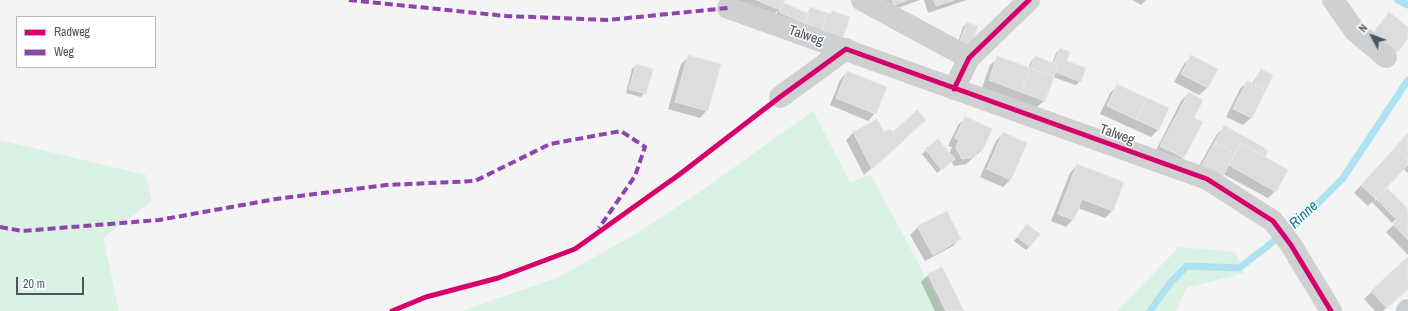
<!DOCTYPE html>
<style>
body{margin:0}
#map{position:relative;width:1408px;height:311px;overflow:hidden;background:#f4f4f4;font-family:"Archivo Narrow",sans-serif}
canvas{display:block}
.legend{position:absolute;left:16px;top:16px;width:140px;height:52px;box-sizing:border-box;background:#fff;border:1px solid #b7bbc0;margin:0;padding:5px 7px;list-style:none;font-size:12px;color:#4a5661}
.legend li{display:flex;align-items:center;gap:8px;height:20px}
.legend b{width:20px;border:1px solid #b7bbc0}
.north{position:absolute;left:1352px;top:16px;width:40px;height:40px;-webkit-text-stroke:3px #fff;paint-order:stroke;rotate:311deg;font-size:11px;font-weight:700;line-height:16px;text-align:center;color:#4a5661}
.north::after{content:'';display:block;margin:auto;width:14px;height:18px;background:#4a5661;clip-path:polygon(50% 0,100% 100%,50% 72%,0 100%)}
.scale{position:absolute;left:16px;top:277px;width:68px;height:18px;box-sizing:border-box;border:2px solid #4a5661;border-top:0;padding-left:5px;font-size:12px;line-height:14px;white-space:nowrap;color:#4a5661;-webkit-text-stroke:3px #fff;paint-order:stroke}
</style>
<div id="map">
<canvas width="1408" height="311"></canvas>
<ul class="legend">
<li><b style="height:5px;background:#d6006c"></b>Radweg</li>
<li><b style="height:5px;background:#8e44ad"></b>Weg</li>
</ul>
<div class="north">N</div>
<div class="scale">20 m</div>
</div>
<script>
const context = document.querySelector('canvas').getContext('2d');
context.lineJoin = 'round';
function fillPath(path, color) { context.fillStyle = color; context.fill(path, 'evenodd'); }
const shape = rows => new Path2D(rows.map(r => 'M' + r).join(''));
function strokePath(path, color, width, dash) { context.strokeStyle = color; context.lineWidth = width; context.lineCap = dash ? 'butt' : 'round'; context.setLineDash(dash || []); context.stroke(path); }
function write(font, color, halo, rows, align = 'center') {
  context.font = font + ' "Archivo Narrow",sans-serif'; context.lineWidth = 3; context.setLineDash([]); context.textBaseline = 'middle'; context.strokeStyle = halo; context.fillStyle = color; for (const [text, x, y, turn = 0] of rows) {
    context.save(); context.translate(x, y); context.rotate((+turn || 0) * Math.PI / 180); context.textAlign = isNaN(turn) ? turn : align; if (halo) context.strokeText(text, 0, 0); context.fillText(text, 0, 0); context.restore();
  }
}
const green = shape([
 [813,111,850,182,871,175,944,311,462,311,559,277,634,235,697,194],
 [0,140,146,175,152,201,103,238,119,311,0,311],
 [1179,247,1235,252,1244,273,1186,288,1176,311,1117,311]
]);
const shadow = shape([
 [732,0,783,0,780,7,784,4,806,14,811,8,830,15,832,12,842,36,838,40,776,16,778,10,771,17],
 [882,0,920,0,887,12],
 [924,0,967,0,928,13],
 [1132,0,1146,0,1141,5],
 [1389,13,1408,28,1408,36,1389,59,1366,41],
 [967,23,971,45,957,45,963,27],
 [1060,49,1065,62,1080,81,1076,85,1053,77,1044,101,1036,108,982,88,990,65,998,58,1028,69,1031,61,1035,57,1052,64,1056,53],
 [689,56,707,110,700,118,668,109,681,64],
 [1191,57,1216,70,1207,88,1199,95,1174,82,1184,64],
 [636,65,645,93,641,97,626,93,632,69],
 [1261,70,1272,75,1251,118,1243,125,1226,117,1240,89,1247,82,1252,84],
 [847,72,875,113,868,121,830,105,840,80],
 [1118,85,1168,109,1158,130,1151,137,1100,114,1110,93],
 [1189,93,1193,118,1202,122,1183,158,1176,165,1154,154,1181,101],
 [917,112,921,124,864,175,846,140,854,132,893,134],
 [965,118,981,151,966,164,954,166,951,161,937,173,922,154,926,150,949,154,952,147,948,146,958,125],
 [1224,127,1264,157,1275,191,1268,198,1223,174,1194,175,1217,134],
 [1003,133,1010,180,1003,187,980,177,996,141],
 [1408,133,1408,173,1403,169,1375,199,1375,201,1387,190,1407,209,1392,223,1372,202,1368,206,1354,193],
 [1077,165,1123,183,1112,211,1105,218,1078,208,1073,219,1066,227,1051,221,1070,173],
 [1407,212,1408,213,1408,255,1386,232],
 [1027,225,1030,246,1026,250,1014,241],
 [918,227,960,238,953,246,925,261,910,235],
 [1408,259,1408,288,1383,311,1375,311,1364,299],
 [941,268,963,311,935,311,921,282,928,275]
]);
const stream = shape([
 [1398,0,1408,5],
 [1150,311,1170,283,1187,266,1239,268,1299,222,1343,178,1408,80]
]);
const building = shape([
 [756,0,785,0,780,10,756,0],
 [892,0,908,0,894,5,892,0],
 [934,0,954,0,936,6,934,0],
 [784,3,809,14,804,23,779,12,784,3],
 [810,7,827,13,822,30,804,23,810,7],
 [832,11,850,17,843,37,822,30,827,13,831,14,832,11],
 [1389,12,1408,27,1408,38,1398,52,1373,33,1389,12],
 [967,22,978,26,972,45,960,41,967,22],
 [1060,48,1070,52,1067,61,1086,68,1081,82,1056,72,1058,65,1054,63,1060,48],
 [688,55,721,64,708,111,675,102,688,55],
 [1191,55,1218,69,1208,88,1181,74,1191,55],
 [997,56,1030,68,1021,92,989,80,997,56],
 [1035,56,1058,65,1054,77,1030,68,1035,56],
 [636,64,653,69,646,94,629,89,636,64],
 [1030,68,1054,77,1045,101,1021,92,1030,68],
 [1261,69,1273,75,1266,90,1254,84,1261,69],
 [847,71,887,87,876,114,836,98,847,71],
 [1247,81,1266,90,1252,118,1233,109,1247,81],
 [1117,84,1147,98,1137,120,1107,106,1117,84],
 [1189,92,1203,100,1194,118,1203,122,1184,158,1160,146,1189,92],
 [1147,98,1169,108,1159,130,1137,120,1147,98],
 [917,110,926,120,902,142,893,132,917,110],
 [965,116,992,129,982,152,978,150,975,157,962,159,956,148,959,140,955,138,965,116],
 [877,119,884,132,890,129,902,142,872,169,853,132,877,119],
 [1224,125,1268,150,1265,157,1241,143,1235,153,1215,142,1224,125],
 [1003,132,1027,143,1011,180,987,169,1003,132],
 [1408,133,1408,159,1395,148,1408,133],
 [938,139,955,159,942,170,925,149,938,139],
 [1215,142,1235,153,1222,178,1201,167,1215,142],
 [1241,143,1288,170,1276,192,1229,165,1241,143],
 [1395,148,1408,159,1408,165,1376,199,1361,185,1395,148],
 [1077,164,1124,182,1113,211,1082,199,1074,220,1058,214,1077,164],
 [1387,188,1408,209,1397,220,1376,199,1387,188],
 [1407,210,1408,212,1408,240,1393,224,1407,210],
 [947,211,961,239,933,255,917,226,947,211],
 [1027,224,1040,234,1030,247,1017,237,1027,224],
 [1408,257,1408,289,1407,290,1391,272,1408,257],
 [942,267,964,311,946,311,928,274,942,267],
 [1391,272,1407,290,1387,308,1371,291,1391,272]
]);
const minor = shape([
 [862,0,969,58],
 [1333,0,1355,31,1386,57],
 [728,8,1207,179,1273,221,1291,245,1331,311],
 [954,89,969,58,1029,0],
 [780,97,846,49]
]);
const major = shape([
 [1407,311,1408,310]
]);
const quiet = shape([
 [349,0,506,16,608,20,728,8],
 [0,227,22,231,159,220,276,199,386,185,475,181,550,144,621,131,645,147,635,176,599,228]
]);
const cycleway = shape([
 [954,89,969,58,1029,0],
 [392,311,426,297,498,278,575,249,680,174,780,97,846,49,1207,179,1273,221,1291,245,1331,311]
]);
const streetNames = [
 ["Talweg",806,36,19],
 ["Talweg",1117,135,20]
];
const waterNames = [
 ["Rinne",1304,215,-43]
];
fillPath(green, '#d9f2e3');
fillPath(shadow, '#0003');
strokePath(stream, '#aee2f0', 7);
fillPath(building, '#ddddde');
strokePath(building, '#e5e6e7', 1);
strokePath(minor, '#ced0d2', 22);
strokePath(major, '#caced1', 22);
strokePath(quiet, '#8e44ad', 4, [8, 4]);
strokePath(cycleway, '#d6006c', 5);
write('14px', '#4a5661', '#fff', streetNames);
write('italic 15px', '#0c7c9b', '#fff', waterNames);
</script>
